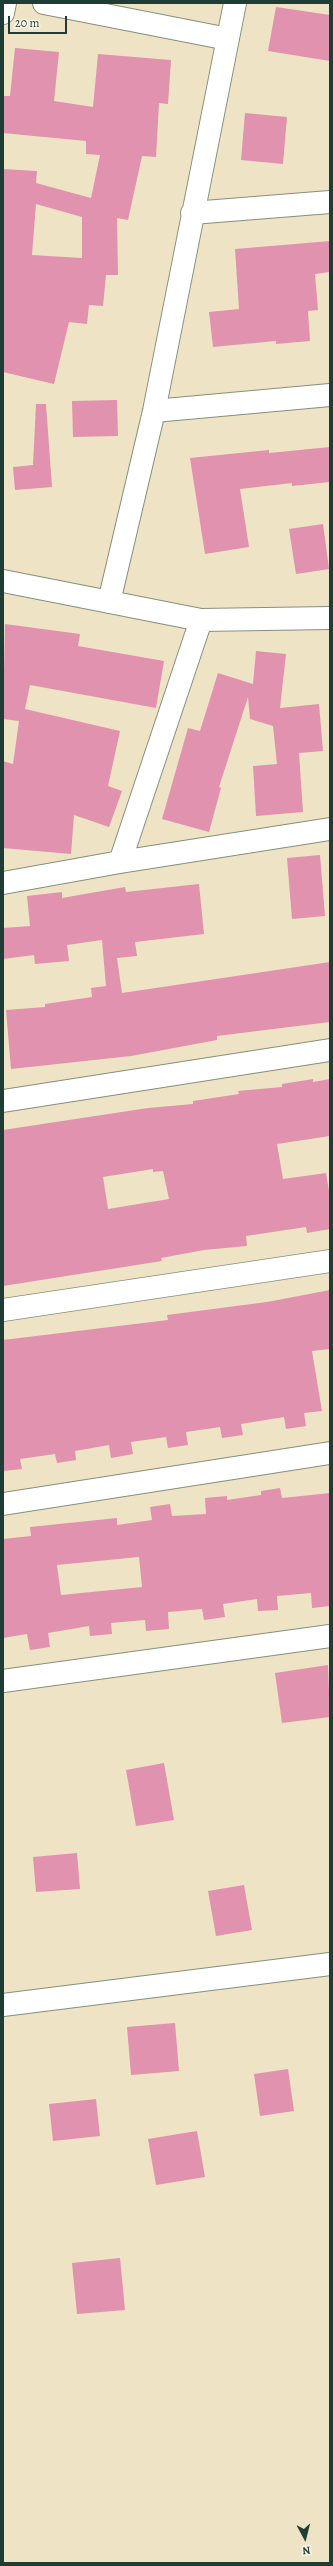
<!DOCTYPE html>
<style>
body{margin:0}
#map{position:relative;width:333px;height:2566px;overflow:hidden;background:#eee3c5;font-family:Alegreya,serif}
canvas{display:block}
.frame{position:absolute;inset:0;border:4px solid #1f3d34;pointer-events:none}
.north{position:absolute;left:285px;top:2518px;width:40px;height:40px;-webkit-text-stroke:3px #f7f3e8;paint-order:stroke;rotate:173deg;font-size:11px;font-weight:700;line-height:16px;text-align:center;color:#1f3d34}
.north::after{content:'';display:block;margin:auto;width:14px;height:18px;background:#1f3d34;clip-path:polygon(50% 0,100% 100%,50% 72%,0 100%)}
.scale{position:absolute;left:8px;top:16px;width:59px;height:18px;box-sizing:border-box;border:2px solid #1f3d34;border-top:0;padding-left:5px;font-size:12px;line-height:14px;white-space:nowrap;color:#1f3d34;-webkit-text-stroke:3px #f7f3e8;paint-order:stroke}
</style>
<div id="map">
<canvas width="333" height="2566"></canvas>
<div class="frame"></div>
<div class="north">N</div>
<div class="scale">20 m</div>
</div>
<script>
const context = document.querySelector('canvas').getContext('2d');
context.lineJoin = 'round';
function fillPath(path, color) { context.fillStyle = color; context.fill(path, 'evenodd'); }
const shape = rows => new Path2D(rows.map(r => 'M' + r).join(''));
function strokePath(path, color, width, dash) { context.strokeStyle = color; context.lineWidth = width; context.lineCap = dash ? 'butt' : 'round'; context.setLineDash(dash || []); context.stroke(path); }
const building = shape([
 [276,7,330,15,330,61,268,51],
 [15,48,59,52,54,101,93,107,98,54,171,60,168,104,159,103,156,157,142,156,128,220,117,218,118,275,106,275,103,306,89,305,87,324,69,322,54,384,3,372,3,169,37,171,36,183,91,198,100,155,86,154,86,141,3,133,3,96,10,96],
 [36,204,82,217,82,258,32,255],
 [245,113,287,117,283,164,241,160],
 [330,241,330,272,315,274,318,310,308,311,310,341,276,344,276,341,213,347,209,312,239,309,235,249],
 [117,400,118,436,73,437,72,401],
 [36,404,46,404,52,487,15,490,13,467,33,465],
 [330,447,330,482,292,486,292,483,240,489,249,547,205,554,190,458,269,450,269,453],
 [323,524,329,569,296,574,289,529],
 [5,624,80,634,78,646,164,661,156,708,30,685,25,709,120,731,108,786,122,791,109,827,74,815,71,854,3,848,3,761,13,764,19,721,3,719],
 [256,651,286,654,280,708,319,704,323,751,299,753,303,812,256,816,253,766,277,764,273,726,250,719,248,697,219,787,221,788,209,832,162,819,188,728,200,731,218,673,253,684],
 [320,855,325,916,292,919,287,858],
 [199,884,204,934,135,942,137,956,117,958,122,993,330,962,330,1022,217,1036,217,1040,131,1056,11,1069,6,1010,45,1007,45,1004,92,997,91,988,106,986,102,940,67,945,69,961,35,964,34,955,3,959,3,928,30,926,27,896,62,892,62,898,125,887,126,892],
 [313,1079,313,1082,330,1079,330,1136,277,1144,283,1179,326,1173,330,1197,330,1229,307,1233,306,1227,246,1236,247,1246,204,1250,161,1258,162,1261,3,1286,3,1130,148,1108,193,1104,193,1101,239,1094,238,1091,282,1087,282,1084],
 [153,1169,153,1172,163,1171,169,1199,108,1209,103,1177],
 [330,1290,330,1349,312,1351,322,1411,304,1413,306,1426,286,1429,284,1417,241,1424,243,1435,222,1438,220,1427,186,1432,188,1445,168,1448,166,1437,131,1442,133,1454,111,1458,109,1445,75,1451,76,1460,57,1463,55,1454,20,1459,22,1469,3,1471,3,1340,168,1320,167,1315,267,1302],
 [280,1488,282,1498,330,1493,330,1606,312,1608,311,1593,277,1596,278,1610,258,1611,257,1599,223,1604,225,1617,204,1620,202,1609,168,1612,169,1629,146,1631,145,1620,111,1623,112,1634,90,1636,89,1626,48,1633,50,1647,30,1650,27,1634,3,1638,3,1539,31,1536,30,1527,117,1518,117,1525,152,1520,150,1507,170,1504,172,1516,206,1514,205,1498,227,1496,227,1500,261,1495,261,1491],
 [139,1557,142,1587,61,1595,57,1565],
 [328,1665,330,1717,282,1723,275,1673],
 [164,1763,174,1820,136,1826,126,1770],
 [77,1853,80,1889,36,1892,33,1857],
 [244,1885,252,1930,216,1936,208,1891],
 [175,2023,179,2071,131,2075,127,2027],
 [288,2069,294,2111,260,2116,254,2074],
 [96,2099,100,2136,53,2141,49,2104],
 [197,2131,205,2177,156,2185,148,2139],
 [120,2258,125,2310,77,2314,72,2263]
]);
const minor = shape([
 [44,3,228,39],
 [3,13,5,3],
 [192,213,330,202],
 [154,411,330,395],
 [3,581,201,620,330,618],
 [109,602,154,411,235,3],
 [120,862,201,620],
 [3,883,120,862,330,829],
 [3,1101,330,1050],
 [3,1310,330,1261],
 [3,1504,330,1453],
 [3,1681,330,1636],
 [3,2005,330,1964]
]);
fillPath(building, '#e192af');
strokePath(minor, '#86907c', 24);
strokePath(minor, '#fff', 22);
</script>
